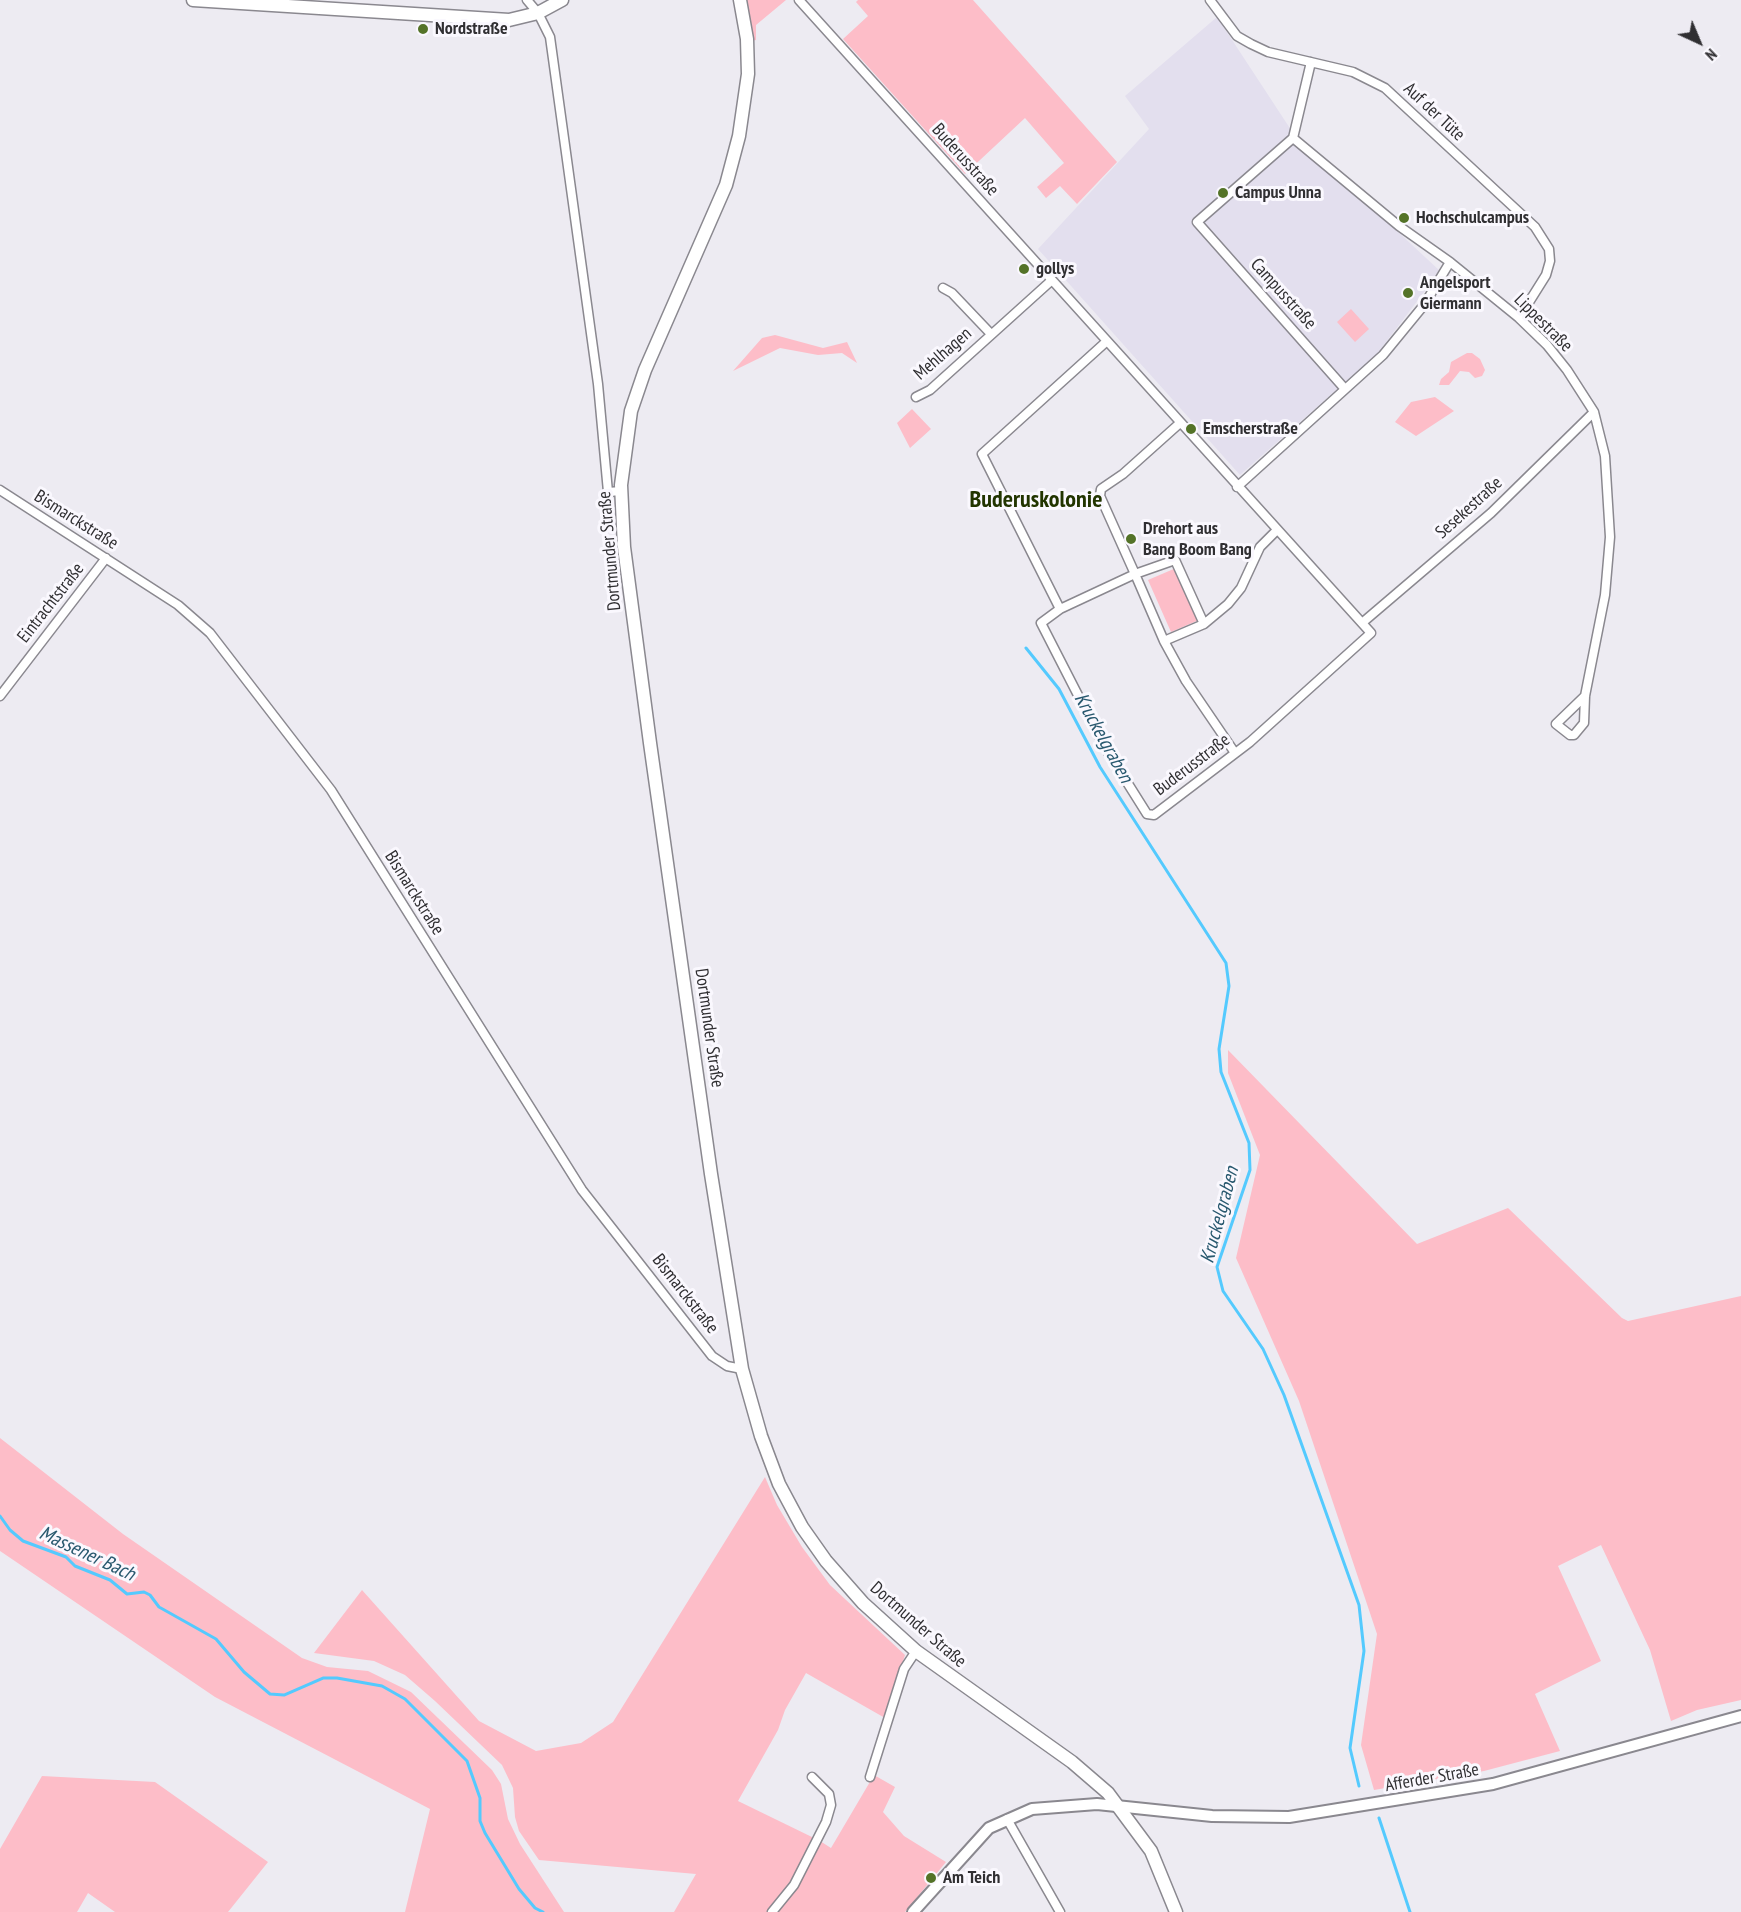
<!DOCTYPE html>
<meta charset="utf-8">
<style>
body{margin:0}
#map{position:relative;width:1741px;height:1912px;overflow:hidden;background:#edebf2;font-family:"PT Sans Narrow",sans-serif}
canvas{display:block}
.north{position:absolute;left:1669px;top:12px;width:60px;height:60px;-webkit-text-stroke:4px #faf8fe;paint-order:stroke;rotate:136deg;font-size:16px;font-weight:700;line-height:24px;text-align:center;color:#302f32}
.north::after{content:'';display:block;margin:auto;width:21px;height:27px;background:#302f32;clip-path:polygon(50% 0,100% 100%,50% 72%,0 100%)}
</style>
<div id="map">
<canvas width="1741" height="1912"></canvas>
<div class="north">N</div>
</div>
<script>
const context = document.querySelector('canvas').getContext('2d');
context.lineJoin = 'round';
function fillPath(path, color) { context.fillStyle = color; context.fill(path, 'evenodd'); }
const shape = rows => new Path2D(rows.map(r => 'M' + r).join(''));
function strokePath(path, color, width, dash) { context.strokeStyle = color; context.lineWidth = width; context.lineCap = dash ? 'butt' : 'round'; context.setLineDash(dash || []); context.stroke(path); }
function write(font, color, halo, rows, align = 'center') {
  context.font = font + ' "PT Sans Narrow",sans-serif'; context.lineWidth = 6; context.setLineDash([]); context.textBaseline = 'middle'; context.strokeStyle = halo; context.fillStyle = color; for (const [text, x, y, turn = 0] of rows) {
    context.save(); context.translate(x, y); context.rotate((+turn || 0) * Math.PI / 180); context.textAlign = isNaN(turn) ? turn : align; if (halo) context.strokeText(text, 0, 0); context.fillText(text, 0, 0); context.restore();
  }
}
const built = shape([
 [1217,17,1295,136,1440,271,1377,354,1240,475,1038,249,1149,129,1125,96]
]);
const green = shape([
 [746,0,786,0,756,25,756,40,752,41],
 [858,0,973,0,1117,162,1077,204,1060,186,1046,198,1037,187,1064,163,1025,118,965,174,843,39,868,16,856,2],
 [1351,309,1369,329,1355,342,1337,322],
 [775,335,823,348,847,342,857,363,842,353,818,355,780,348,733,371,762,338],
 [1467,353,1472,353,1480,359,1485,370,1482,376,1475,378,1469,372,1460,371,1449,385,1439,385,1441,379,1449,372,1451,362],
 [1435,397,1454,411,1416,436,1395,422,1411,402],
 [912,409,931,429,910,448,897,423],
 [1176,568,1199,620,1171,632,1148,580],
 [1228,1050,1417,1244,1508,1208,1622,1318,1628,1321,1741,1296,1741,1700,1697,1710,1671,1721,1650,1650,1601,1545,1558,1566,1601,1661,1535,1694,1560,1751,1484,1771,1374,1790,1361,1745,1377,1634,1299,1401,1236,1258,1260,1155,1228,1073],
 [0,1438,123,1534,302,1658,327,1667,368,1671,411,1692,492,1770,501,1784,508,1819,520,1844,564,1912,405,1912,430,1809,215,1697,3,1553,0,1551],
 [765,1477,777,1505,802,1547,830,1585,905,1655,885,1718,806,1673,785,1710,778,1730,738,1801,814,1838,790,1886,767,1912,674,1912,696,1874,539,1860,519,1831,515,1817,513,1788,502,1765,435,1701,405,1675,374,1661,314,1653,362,1590,479,1721,536,1751,581,1743,613,1722],
 [874,1775,895,1787,883,1812,904,1836,946,1862,905,1912,777,1912,802,1878,820,1841,831,1848],
 [42,1776,155,1782,268,1862,228,1912,115,1912,88,1893,77,1912,0,1912,0,1849]
]);
const stream = shape([
 [1026,648,1059,689,1100,767,1226,963,1229,986,1219,1049,1221,1072,1249,1143,1250,1170,1217,1267,1223,1291,1263,1349,1284,1395,1359,1605,1364,1651,1350,1748,1359,1786],
 [0,1516,10,1530,23,1541,66,1557,75,1566,110,1580,127,1594,144,1592,150,1595,159,1607,216,1639,244,1672,270,1694,284,1695,323,1678,337,1678,382,1686,405,1699,467,1761,480,1798,480,1821,485,1833,519,1889,535,1908,543,1912],
 [1379,1818,1410,1912]
]);
const minor = shape([
 [527,0,538,13,550,37,598,384,608,492,621,491],
 [799,0,1371,633,1250,742,1154,815,1147,814,1103,744,1041,623,1060,609,1135,574,1164,641,1204,624,1228,604,1241,588,1260,547,1276,531],
 [1210,0,1237,36,1251,44,1268,52,1353,72,1385,88,1535,227,1549,249,1550,261,1546,275,1519,318],
 [1293,138,1399,226,1450,262,1519,318,1547,345,1567,370,1594,412,1605,456,1610,537,1605,595,1585,696,1584,723,1574,735,1570,735,1556,724,1585,696],
 [1293,138,1197,222,1345,389],
 [1293,138,1311,62],
 [943,288,952,293,991,334],
 [916,397,930,390,1052,280],
 [1180,423,1123,474,1101,489,1100,496,1135,574,1175,560,1204,624],
 [1237,487,1383,355,1424,305,1450,262],
 [0,490,178,605,210,633,331,790,582,1190,712,1356,727,1366,742,1369],
 [1060,609,982,454,1107,341],
 [1362,623,1491,513,1594,412],
 [1164,641,1186,681,1235,753],
 [0,696,106,558],
 [870,1777,904,1669,916,1651],
 [1007,1819,1060,1912],
 [772,1912,794,1885,826,1822,831,1805,829,1794,812,1777]
]);
const tertiary = shape([
 [913,1912,989,1828,1032,1809,1097,1804,1212,1816,1289,1817,1493,1784,1741,1716]
]);
const secondary = shape([
 [193,0,509,20,538,13,562,0],
 [740,0,747,39,748,74,739,136,726,185,645,370,631,411,621,485,624,547,650,743,711,1174,742,1369,761,1436,779,1484,802,1527,826,1561,863,1603,916,1651,1072,1762,1108,1793,1151,1851,1176,1912]
]);
const markers = [
 [423,29,6,"#547328"],
 [1223,193,6,"#547328"],
 [1404,218,6,"#547328"],
 [1024,269,6,"#547328"],
 [1408,293,6,"#547328"],
 [1191,429,6,"#547328"],
 [1131,539,6,"#547328"],
 [931,1878,6,"#547328"]
];
const poiNames = [
 ["Nordstraße",435,29],
 ["Campus Unna",1235,193],
 ["Hochschulcampus",1416,218],
 ["gollys",1036,269],
 ["Angelsport",1420,283],
 ["Giermann",1420,304],
 ["Emscherstraße",1203,429],
 ["Drehort aus",1143,529],
 ["Bang Boom Bang",1143,550],
 ["Am Teich",943,1878]
];
const streetNames = [
 ["Auf der Tüte",1434,112,43],
 ["Buderusstraße",965,160,48],
 ["Campusstraße",1283,294,48],
 ["Lippestraße",1543,323,45],
 ["Mehlhagen",943,354,-41],
 ["Sesekestraße",1469,508,-42],
 ["Bismarckstraße",76,520,32],
 ["Dortmunder Straße",610,551,-95],
 ["Eintrachtstraße",51,603,-52],
 ["Buderusstraße",1192,765,-37],
 ["Bismarckstraße",414,893,58],
 ["Dortmunder Straße",709,1028,82],
 ["Bismarckstraße",685,1294,52],
 ["Dortmunder Straße",918,1625,41],
 ["Afferder Straße",1432,1778,-10]
];
const waterNames = [
 ["Kruckelgraben",1103,738,61],
 ["Kruckelgraben",1220,1215,-75],
 ["Massener Bach",87,1554,25]
];
const districtNames = [
 ["Buderuskolonie",1036,500]
];
fillPath(built, '#e3dfee');
fillPath(green, '#fdbdc8');
strokePath(stream, '#54cafe', 3);
strokePath(minor, '#8a888f', 11);
strokePath(tertiary, '#8a888f', 14);
strokePath(secondary, '#8a888f', 15);
strokePath(minor, '#fff', 8);
strokePath(tertiary, '#fff', 10);
strokePath(secondary, '#fff', 12);
for (const [x, y, r, color] of markers) { const dot = new Path2D(); dot.arc(x, y, r, 0, 2 * Math.PI); context.fillStyle = color; context.fill(dot); strokePath(dot, '#faf8fe', 2); }
write('bold 18px', '#302f32', '#faf8fe', poiNames, 'left');
write('18px', '#302f32', '#faf8fe', streetNames);
write('italic 20px', '#29596f', '#faf8fe', waterNames);
write('bold 24px', '#223500', '#faf8fe', districtNames);
</script>
